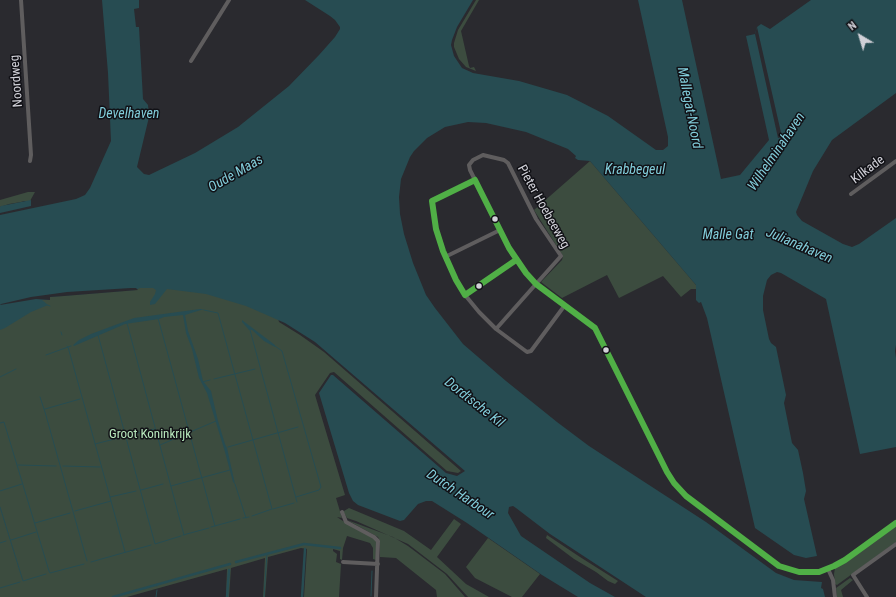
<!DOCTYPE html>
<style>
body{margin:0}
#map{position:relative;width:896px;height:597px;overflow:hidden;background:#2a2a2f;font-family:"Roboto Condensed",sans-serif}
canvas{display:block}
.north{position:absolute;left:840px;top:16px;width:40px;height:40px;-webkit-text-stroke:3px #111116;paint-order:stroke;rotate:322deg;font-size:11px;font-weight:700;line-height:16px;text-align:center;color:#d1d1d8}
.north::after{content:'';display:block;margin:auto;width:14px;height:18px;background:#d1d1d8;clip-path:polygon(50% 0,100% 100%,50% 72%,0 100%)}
</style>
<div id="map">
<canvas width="896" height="597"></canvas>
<div class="north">N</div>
</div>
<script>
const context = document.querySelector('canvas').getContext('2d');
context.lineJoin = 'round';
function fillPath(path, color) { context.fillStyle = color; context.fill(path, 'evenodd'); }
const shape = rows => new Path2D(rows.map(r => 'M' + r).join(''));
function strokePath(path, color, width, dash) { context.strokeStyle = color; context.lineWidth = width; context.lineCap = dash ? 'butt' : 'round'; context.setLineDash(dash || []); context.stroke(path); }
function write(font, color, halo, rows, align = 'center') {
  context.font = font + ' "Roboto Condensed",sans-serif'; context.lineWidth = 3; context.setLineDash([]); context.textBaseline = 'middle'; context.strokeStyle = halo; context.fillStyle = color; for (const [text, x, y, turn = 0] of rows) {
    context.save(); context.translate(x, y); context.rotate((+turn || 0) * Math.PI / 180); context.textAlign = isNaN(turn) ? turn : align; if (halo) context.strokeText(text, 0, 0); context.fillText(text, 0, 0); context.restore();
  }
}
const green = shape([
 [476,0,479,0,461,31,469,66,470,68,474,67,476,71,466,67,459,59,454,47,454,43,458,30],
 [590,161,696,285,696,289,691,289,681,297,663,276,619,298,607,275,562,298,541,282,562,260,563,256,534,210],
 [28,192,35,192,30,201,24,201,21,202,9,204,0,207,0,200],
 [163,285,223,295,278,318,279,322,300,335,324,352,461,471,458,473,447,471,334,372,330,373,315,395,345,495,336,498,342,518,337,517,346,523,374,538,376,541,376,560,373,559,373,548,370,543,347,536,343,548,342,560,340,559,340,551,333,549,333,551,337,554,336,562,341,564,339,597,304,597,307,549,301,548,268,557,265,597,263,597,265,558,231,568,229,597,226,597,227,569,127,597,0,597,0,301],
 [349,508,404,531,431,550,454,519,461,524,437,557,466,584,489,597,468,597,447,574,408,544,356,521,347,518,344,513,344,511],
 [347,520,393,537,408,546,445,574,465,597,437,597,436,590,396,558,380,557,380,541,378,537],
 [896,525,896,542,837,585,835,584,834,574,835,568,860,551],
 [547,535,580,557,618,581,615,584,608,581,596,572,574,559,546,538],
 [488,538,540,574,522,597,512,597,475,578,466,567],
 [850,578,853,580,841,590,843,597,837,597,836,588]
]);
const water = shape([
 [102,0,139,0,139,8,134,9,136,27,139,27,143,99,148,105,149,117,137,167,144,174,149,175,195,153,238,127,289,86,319,55,335,37,340,29,340,27,335,20,330,16,305,0,473,0,457,27,452,40,451,45,454,56,462,68,473,73,519,81,567,95,608,116,656,150,663,150,668,146,668,137,638,0,682,0,721,179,740,175,769,140,746,36,755,34,757,27,761,24,770,29,811,0,896,0,896,93,832,140,813,171,796,212,797,215,802,221,843,244,852,247,859,244,896,218,896,345,895,351,896,358,896,447,860,454,826,299,781,273,777,272,771,275,767,280,763,296,763,310,769,339,771,343,776,347,786,395,784,403,792,443,798,450,803,473,806,491,804,499,817,556,806,558,794,555,755,528,707,318,701,302,699,303,696,300,696,285,590,161,578,160,575,158,576,156,568,149,526,132,486,123,468,122,445,127,427,138,414,151,410,157,401,179,399,197,400,214,404,234,413,263,426,295,435,308,463,344,506,381,557,422,589,446,706,522,776,573,794,580,822,582,821,588,823,589,825,597,646,597,550,534,516,508,513,506,509,507,508,513,521,536,590,583,615,597,578,597,542,575,467,523,432,501,426,501,418,504,404,520,400,521,358,505,353,501,349,493,319,393,331,375,333,375,446,473,457,476,465,471,315,342,285,323,246,306,206,294,167,289,155,304,150,305,150,302,155,294,156,290,153,288,140,288,135,290,50,297,50,300,42,300,48,305,31,312,5,328,0,330,0,215,76,199,85,195,90,188,111,141,108,73],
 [31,200,31,206,0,213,0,207,1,206],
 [200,309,204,309,185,315,188,331,198,359,203,381,211,391,218,421,225,444,227,448,235,484,233,482,225,452,207,393,199,378,192,349,186,333,183,315,164,317,159,319,125,324,74,346,73,345,79,340,91,334,134,318],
 [242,320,275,345,275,347,264,341,252,330,249,330,242,322]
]);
const pier = shape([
 [757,27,782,137,778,138,755,34],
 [131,288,136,288,138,290,64,296,50,297,50,300,36,299,0,305,1,304,31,297,67,292]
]);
const stream = shape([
 [45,304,50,306],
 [204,310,218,313,272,509,252,516],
 [158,318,215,526],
 [127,323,184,535],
 [250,330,297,502],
 [61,332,62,335],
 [98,335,155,544,181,536],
 [67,346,68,347,71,346],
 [275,346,282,351,321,487,319,490,296,497],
 [46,355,68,347,110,497],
 [0,377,16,369],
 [214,379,255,369],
 [202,382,210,380],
 [40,397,45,412,87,561],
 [45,409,80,399],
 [0,423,4,422,49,571,50,573,84,564],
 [95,444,154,429],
 [160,445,216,421],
 [228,447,298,427],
 [18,465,56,466],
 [63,466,100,467],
 [235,484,246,518],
 [171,486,230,470],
 [141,490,163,484],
 [0,491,22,484],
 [111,501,125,552],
 [0,507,23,581,46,574],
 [273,509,294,503],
 [75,511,111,501,110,497,136,491],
 [243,518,249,517],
 [35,523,70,513],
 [211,527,240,519],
 [183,535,209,528],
 [11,540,36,532],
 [0,543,6,541],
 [91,562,151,545],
 [157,584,157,586],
 [0,588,20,582],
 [371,596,372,571],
 [156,597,157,590],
 [264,597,267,554]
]);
const canal = shape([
 [236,562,304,544,340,548],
 [113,597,230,564],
 [227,597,229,570],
 [302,597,305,549]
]);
const minor = shape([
 [21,0,31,155,30,161],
 [191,61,229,0],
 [475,180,432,201,436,229,443,251,456,280,465,295,479,312,496,329,527,352,531,351,565,305],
 [851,194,896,161],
 [445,257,500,230],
 [465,295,516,260],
 [496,329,536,284,561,256,536,219,508,163,504,160,483,155,473,160,469,165,470,170,512,254,526,273,536,284,595,328,667,472,674,483,686,496,779,566,799,572,819,572,834,566,845,560,896,523],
 [342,512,346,522,374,537,378,541,376,597],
 [343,562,378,564],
 [828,569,833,580,835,597],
 [867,597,853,575,896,544]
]);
const bus1 = shape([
 [475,180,509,248,526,273,536,284,595,328,667,472,674,483,686,496,779,566,799,572,819,572,834,566,845,560,896,523],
 [465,295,456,280,443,251,436,229,432,201,475,180],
 [465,295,516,260]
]);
const markers = [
 [495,219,3.5,"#d1d1d8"],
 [479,286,3.5,"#d1d1d8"],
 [606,350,3.5,"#d1d1d8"]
];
const streetNames = [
 ["Noordweg",17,81,-94],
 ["Kilkade",868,170,-37],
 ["Pieter Hoebeeweg",543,207,61]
];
const parkNames = [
 ["Groot Koninkrijk",150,435]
];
const waterNames = [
 ["Mallegat-Noord",689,108,79],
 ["Develhaven",129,114],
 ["Wilhelminahaven",777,152,-56],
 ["Krabbegeul",635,170],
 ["Oude Maas",236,174,-30],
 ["Malle Gat",728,235],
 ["Julianahaven",799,246,23],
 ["Dordtsche Kil",474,403,38],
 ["Dutch Harbour",460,495,34]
];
fillPath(green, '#3c4c3f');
fillPath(water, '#274c52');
fillPath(pier, '#2a2a2f');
strokePath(stream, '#274c52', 1);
strokePath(canal, '#274c52', 2.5);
strokePath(minor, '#5f5d5e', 4);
strokePath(bus1, '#50af46', 6);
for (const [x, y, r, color] of markers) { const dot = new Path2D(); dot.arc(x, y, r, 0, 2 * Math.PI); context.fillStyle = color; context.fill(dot); strokePath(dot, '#111116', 1.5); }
write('13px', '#d1d1d8', '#111116', streetNames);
write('13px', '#b7e7bc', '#111116', parkNames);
write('italic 14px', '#82cdda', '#111116', waterNames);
</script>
